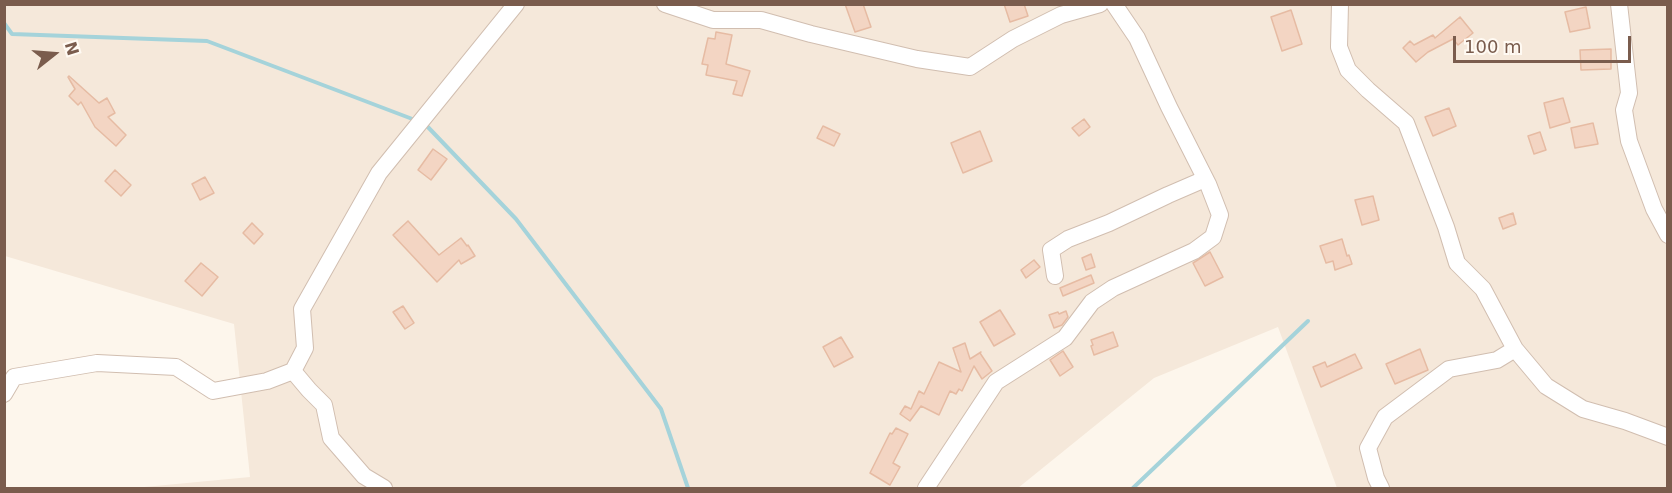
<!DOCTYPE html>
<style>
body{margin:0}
#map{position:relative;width:1672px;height:493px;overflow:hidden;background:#fdf6ec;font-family:"DejaVu Sans",sans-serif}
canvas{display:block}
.frame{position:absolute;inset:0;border:6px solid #7a5c4d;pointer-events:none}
.north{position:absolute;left:24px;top:24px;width:60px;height:60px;-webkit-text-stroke:4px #fffaf3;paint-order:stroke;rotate:73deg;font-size:16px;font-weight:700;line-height:24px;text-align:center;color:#7a5c4d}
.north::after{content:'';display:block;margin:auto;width:21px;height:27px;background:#7a5c4d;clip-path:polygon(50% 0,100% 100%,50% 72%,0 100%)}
.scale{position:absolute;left:1453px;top:36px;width:178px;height:27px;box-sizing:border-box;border:3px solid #7a5c4d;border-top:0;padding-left:8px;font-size:18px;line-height:21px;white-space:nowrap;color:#7a5c4d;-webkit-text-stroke:4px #fffaf3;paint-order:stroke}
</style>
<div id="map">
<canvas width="1672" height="493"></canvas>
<div class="frame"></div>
<div class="north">N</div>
<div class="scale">100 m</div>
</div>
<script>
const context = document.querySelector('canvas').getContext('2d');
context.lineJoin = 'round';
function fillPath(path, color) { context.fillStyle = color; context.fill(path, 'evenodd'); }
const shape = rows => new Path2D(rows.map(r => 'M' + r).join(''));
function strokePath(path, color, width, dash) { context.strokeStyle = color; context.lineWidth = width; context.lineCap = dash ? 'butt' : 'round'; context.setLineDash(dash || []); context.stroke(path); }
const residential = shape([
 [5,5,1667,5,1667,488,1337,488,1278,327,1154,378,1018,488,134,488,250,477,234,324,5,256]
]);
const stream = shape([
 [4,23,12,34,207,41,415,120],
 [425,124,516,219,661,409,688,488],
 [1133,488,1308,321]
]);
const building = shape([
 [845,4,863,4,871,27,855,32,845,4],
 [1004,4,1024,4,1028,16,1010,22,1004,4],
 [1586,7,1590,28,1570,32,1565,12,1586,7],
 [1291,10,1302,44,1282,51,1271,17,1291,10],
 [1460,17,1473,33,1458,45,1453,39,1428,52,1416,62,1403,48,1410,41,1414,45,1433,35,1435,38,1460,17],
 [716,32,732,35,726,64,750,71,742,96,733,94,737,81,706,75,708,65,702,64,708,38,715,39,716,32],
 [1611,49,1611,69,1581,70,1580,50,1611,49],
 [69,76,99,103,107,98,115,113,108,117,126,135,116,146,95,127,81,102,78,105,69,96,75,89,68,77,69,76],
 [1563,98,1570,122,1550,128,1544,103,1563,98],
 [1449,108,1456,126,1433,136,1425,117,1449,108],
 [1084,119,1090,127,1079,136,1072,128,1084,119],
 [1593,123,1598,144,1575,148,1571,128,1593,123],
 [823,126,840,134,834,146,817,138,823,126],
 [980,131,992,161,963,173,951,143,980,131],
 [1540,132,1546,150,1534,154,1528,136,1540,132],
 [433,149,447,159,431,180,418,170,433,149],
 [115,170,131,185,121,196,105,181,115,170],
 [205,177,214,193,200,200,192,184,205,177],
 [1373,196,1379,220,1362,225,1355,200,1373,196],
 [1513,213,1516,224,1503,229,1499,218,1513,213],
 [408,221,439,255,461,238,467,246,468,245,475,256,461,264,459,260,437,282,393,235,408,221],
 [252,223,263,234,254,244,243,233,252,223],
 [1342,239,1347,256,1349,255,1352,264,1335,270,1333,261,1326,263,1320,246,1342,239],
 [1210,252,1223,277,1205,286,1193,263,1210,252],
 [1091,254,1095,267,1086,270,1082,258,1091,254],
 [1034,260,1040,267,1026,278,1021,270,1034,260],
 [201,263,218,277,202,296,185,281,201,263],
 [1091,275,1094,283,1063,296,1060,288,1091,275],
 [403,306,414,323,405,329,393,312,403,306],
 [1000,310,1015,334,994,346,980,322,1000,310],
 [1066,311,1068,317,1062,325,1054,328,1049,315,1058,312,1059,314,1066,311],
 [1113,332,1118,346,1094,355,1091,346,1093,345,1091,340,1113,332],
 [841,337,853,357,834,367,823,347,841,337],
 [965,343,970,359,981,352,980,353,992,371,982,379,974,366,962,391,959,389,956,394,950,391,939,415,921,406,910,421,900,414,905,406,911,409,919,391,924,394,939,362,961,372,953,348,965,343],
 [1420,349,1428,370,1395,384,1386,364,1420,349],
 [1063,351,1073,367,1060,376,1050,360,1063,351],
 [1355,354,1362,368,1321,387,1313,367,1325,362,1327,367,1355,354],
 [896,428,908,434,893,463,900,467,890,485,870,473,890,433,892,434,896,428]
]);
const minor = shape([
 [665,4,713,20,761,20,811,34,917,59,970,67,1013,39,1061,15,1100,4],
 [1340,4,1339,47,1348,70,1368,90,1406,123,1446,227,1457,263,1483,289,1515,349,1546,386,1583,409,1625,421,1668,437],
 [1619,4,1629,93,1624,110,1629,141,1654,209,1668,235],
 [1055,276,1051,250,1068,239,1109,223,1168,195,1205,179],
 [293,371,309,390,324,405,331,438,364,476,384,488],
 [4,394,14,377,97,363,176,367,213,391,267,381,293,371,305,348,302,309,379,173,516,4],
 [926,488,996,382,1065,338,1092,302,1113,288,1194,251,1213,237,1220,215,1208,184,1169,107,1137,38,1114,4],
 [1381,488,1376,478,1368,448,1385,417,1449,369,1497,360,1515,349]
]);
fillPath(residential, '#f5e8da');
strokePath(stream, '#a5d3da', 4);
fillPath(building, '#f3d5c3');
strokePath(building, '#e6bba3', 1.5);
strokePath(minor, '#d1beb0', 18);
strokePath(minor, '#fff', 16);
</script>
